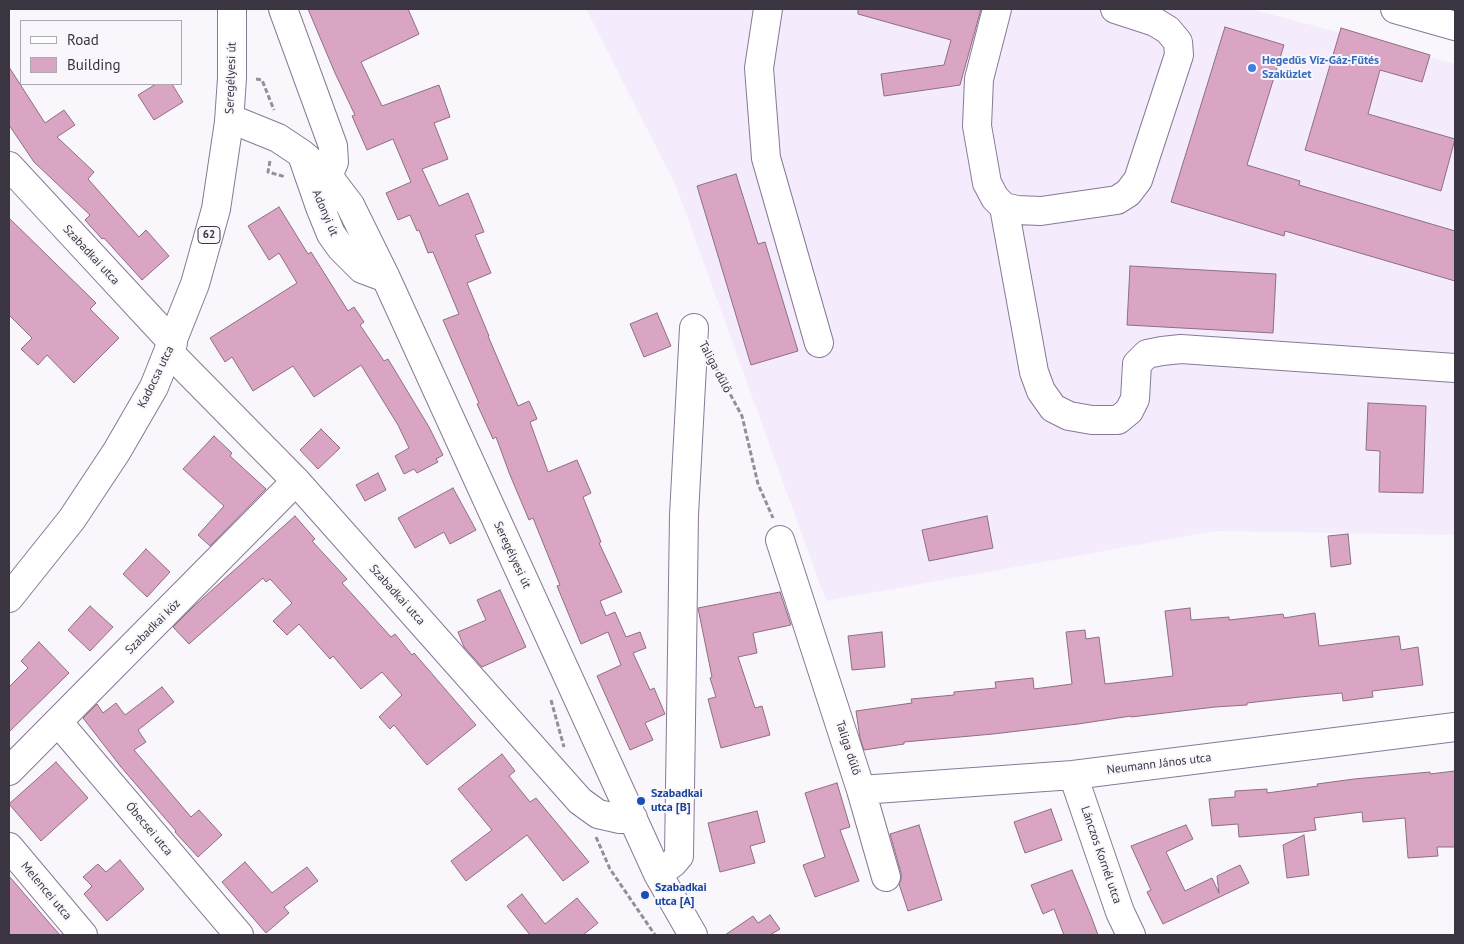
<!DOCTYPE html>
<meta charset="utf-8">
<style>
body{margin:0}
#map{position:relative;width:1464px;height:944px;overflow:hidden;background:#f9f6fc;font-family:"PT Sans",sans-serif}
canvas{display:block}
.frame{position:absolute;inset:0;border:10px solid #3b3542;pointer-events:none}
.legend{position:absolute;left:20px;top:20px;width:162px;height:65px;box-sizing:border-box;background:#f9f6fc;border:1px solid #ada9b2;margin:0;padding:6px 9px;list-style:none;font-size:15px;color:#3b3542}
.legend li{display:flex;align-items:center;gap:10px;height:25px}
.legend b{width:25px;border:1px solid #ada9b2}
</style>
<div id="map">
<canvas width="1464" height="944"></canvas>
<div class="frame"></div>
<ul class="legend">
<li><b style="height:6px;background:#fff"></b>Road</li>
<li><b style="height:14px;background:#d9a5c3"></b>Building</li>
</ul>
</div>
<script>
const context = document.querySelector('canvas').getContext('2d');
context.lineJoin = 'round';
function fillPath(path, color) { context.fillStyle = color; context.fill(path, 'evenodd'); }
const shape = rows => new Path2D(rows.map(r => 'M' + r).join(''));
function strokePath(path, color, width, dash) { context.strokeStyle = color; context.lineWidth = width; context.lineCap = dash ? 'butt' : 'round'; context.setLineDash(dash || []); context.stroke(path); }
function write(font, color, halo, rows, align = 'center') {
  context.font = font + ' "PT Sans",sans-serif'; context.lineWidth = 4; context.setLineDash([]); context.textBaseline = 'middle'; context.strokeStyle = halo; context.fillStyle = color; for (const [text, x, y, turn = 0] of rows) {
    context.save(); context.translate(x, y); context.rotate((+turn || 0) * Math.PI / 180); context.textAlign = isNaN(turn) ? turn : align; if (halo) context.strokeText(text, 0, 0); context.fillText(text, 0, 0); context.restore();
  }
}
const built = shape([
 [586,9,1252,9,1455,64,1455,535,1215,531,826,601,676,186]
]);
const building = shape([
 [308,9,408,9,419,34,361,62,382,106,439,85,450,117,434,123,448,159,422,169,439,206,468,193,484,232,475,235,491,273,467,283,489,336,488,336,518,406,529,401,537,419,530,422,548,472,577,460,591,493,583,497,601,542,599,543,622,592,600,601,606,616,615,612,626,637,640,632,646,648,633,653,650,690,654,688,665,714,645,723,653,740,630,750,597,676,621,665,608,632,581,644,557,586,560,585,533,518,529,520,510,475,496,437,493,439,477,404,479,403,443,320,459,314,433,252,428,253,419,230,417,231,410,215,398,220,386,193,411,182,393,139,367,150,352,116,355,115,335,73,308,9],
 [858,9,981,9,960,85,884,96,881,74,944,65,951,40,858,14,858,9],
 [1225,27,1284,45,1247,165,1300,181,1299,185,1455,231,1455,281,1285,231,1284,236,1171,202,1225,27],
 [1341,28,1430,55,1422,82,1380,70,1368,114,1455,139,1441,191,1305,150,1341,28],
 [9,67,45,123,64,110,75,125,57,137,94,172,88,179,139,237,146,230,169,256,142,280,104,238,102,239,85,220,90,215,34,162,9,125,9,67],
 [156,84,172,84,183,102,154,120,138,95,156,84],
 [736,174,758,244,765,242,798,351,751,365,697,186,736,174],
 [279,207,308,254,311,252,348,311,354,307,364,322,360,325,384,361,388,359,429,427,443,455,436,459,438,462,417,473,414,469,404,474,395,456,409,448,398,425,361,365,314,397,293,366,253,391,232,357,225,362,210,338,297,283,279,253,269,260,248,226,279,207],
 [9,218,96,303,90,309,119,338,74,383,47,355,38,365,21,349,32,338,9,315,9,218],
 [1130,266,1276,274,1273,333,1127,325,1130,266],
 [657,313,671,346,644,357,630,324,657,313],
 [1368,403,1426,406,1423,493,1379,492,1380,451,1366,450,1368,403],
 [321,429,340,448,318,469,300,450,321,429],
 [214,436,232,453,230,456,266,489,210,546,198,535,224,506,183,469,214,436],
 [378,473,386,490,365,501,356,485,378,473],
 [453,488,476,530,450,544,444,532,415,548,398,518,453,488],
 [295,516,315,539,312,541,347,579,342,583,391,637,395,634,412,655,414,653,476,725,427,765,394,725,390,729,379,717,402,695,382,672,361,689,333,656,330,659,299,624,287,635,273,621,292,603,270,579,266,582,263,578,189,644,173,627,193,607,295,516],
 [987,516,993,548,929,561,922,530,987,516],
 [1348,534,1351,564,1331,567,1328,536,1348,534],
 [146,549,170,572,147,597,123,574,146,549],
 [500,590,526,647,482,667,464,647,458,632,486,620,477,600,500,590],
 [780,592,791,625,753,633,757,653,738,657,755,708,762,706,770,735,721,748,708,699,716,697,710,678,712,677,698,608,780,592],
 [90,606,113,627,90,651,68,630,90,606],
 [1190,608,1191,620,1229,617,1229,620,1283,614,1284,618,1315,613,1319,646,1399,636,1401,650,1418,647,1423,685,1372,691,1373,697,1343,701,1342,693,1300,697,1247,703,1247,705,1215,707,1131,717,1131,716,1078,724,993,734,904,742,904,744,864,750,860,738,856,711,912,703,911,699,954,695,954,692,996,688,995,682,1033,678,1034,689,1072,684,1066,632,1085,630,1086,639,1099,637,1105,684,1173,676,1165,611,1190,608],
 [882,632,885,667,852,670,848,636,882,632],
 [39,642,69,673,9,732,9,687,28,668,21,661,39,642],
 [162,687,174,702,138,730,146,742,134,750,191,817,199,810,222,835,198,857,175,832,176,831,121,767,83,718,97,704,103,713,116,703,125,715,162,687],
 [502,754,515,771,509,776,530,802,536,798,589,862,563,881,527,835,466,881,451,861,492,830,458,789,502,754],
 [56,762,88,798,41,841,9,804,56,762],
 [1455,771,1455,847,1437,847,1438,856,1408,858,1405,818,1363,822,1362,812,1314,818,1316,830,1302,832,1239,837,1238,824,1212,826,1209,799,1235,797,1235,791,1267,789,1267,793,1318,786,1317,784,1354,779,1430,772,1430,774,1455,771],
 [837,783,850,827,840,830,859,881,815,897,803,865,825,857,805,793,837,783],
 [1051,809,1062,840,1025,853,1014,822,1051,809],
 [757,811,765,842,750,846,755,863,720,872,708,823,757,811],
 [919,825,942,900,908,911,899,884,901,880,901,873,890,834,919,825],
 [1186,825,1193,839,1166,852,1185,891,1212,878,1219,893,1217,876,1240,865,1249,883,1163,924,1147,892,1151,890,1131,846,1186,825],
 [1304,835,1309,875,1287,878,1283,845,1304,835],
 [120,860,144,889,107,921,84,894,92,886,83,877,98,864,106,872,120,860],
 [245,862,272,893,307,867,318,881,284,907,289,913,266,933,222,882,245,862],
 [1072,870,1091,916,1098,935,1064,935,1054,909,1043,914,1031,885,1072,870],
 [9,876,45,918,60,935,9,935,9,876],
 [522,894,545,924,577,898,598,923,583,935,530,935,507,906,522,894],
 [770,915,780,929,770,935,725,935,753,916,758,923,770,915]
]);
const path = shape([
 [256,79,262,80,274,110],
 [270,161,268,172,286,177],
 [716,368,742,416,758,484,773,518],
 [551,700,564,747],
 [596,837,610,869,655,935]
]);
const minor = shape([
 [283,9,333,146,334,162,328,176],
 [768,9,759,68,766,158,819,343],
 [997,9,979,79,977,126,987,183,995,198,1004,207,1017,210,1041,211,1117,200,1128,193,1138,180,1179,55,1178,42,1168,30,1155,22,1115,9],
 [1395,9,1455,26],
 [229,122,241,123,278,138,302,154,328,176,350,205,386,278,658,874,693,935],
 [302,155,320,207,331,234,341,248,362,269,386,278],
 [9,166,173,343],
 [1004,207,1034,372,1041,391,1053,408,1069,416,1092,420,1118,420,1129,411,1135,399,1137,364,1147,354,1162,351,1181,349,1455,368],
 [169,352,296,481,580,801,598,814,620,819,633,818],
 [780,540,861,790,886,877],
 [58,722,239,935],
 [9,771,296,481],
 [1073,775,1120,912,1131,935],
 [861,790,1073,775,1455,727],
 [9,847,83,935],
 [658,874,673,863,679,856,684,515,694,328]
]);
const major = shape([
 [9,598,72,519,117,451,154,387,195,284,216,209,229,122,232,78,232,9]
]);
const markers = [
 [1252,68,5,"#3f7fe0"],
 [641,801,5,"#1a4fb4"],
 [645,895,5,"#1a4fb4"]
];
const shields = [
 [209,235,22]
];
const shieldNames = [
 ["62",209,235]
];
const shopNames = [
 ["Hegedűs Víz-Gáz-Fűtés",1262,61],
 ["Szaküzlet",1262,75]
];
const streetNames = [
 ["Seregélyesi út",231,78,-88],
 ["Adonyi út",325,213,67],
 ["Szabadkai utca",91,255,47],
 ["Taliga dűlő",715,367,62],
 ["Kadocsa utca",156,377,-64],
 ["Seregélyesi út",512,555,65],
 ["Szabadkai utca",397,595,48],
 ["Szabadkai köz",153,627,-45],
 ["Taliga dűlő",848,748,72],
 ["Neumann János utca",1159,764,-7],
 ["Óbecsei utca",149,829,50],
 ["Lánczos Kornél utca",1101,855,71],
 ["Melencei utca",46,891,50]
];
const transitNames = [
 ["Szabadkai",651,794],
 ["utca [B]",651,808],
 ["Szabadkai",655,888],
 ["utca [A]",655,902]
];
fillPath(built, '#f4ecfc');
fillPath(building, '#d9a5c3');
strokePath(building, '#8e6f81', 1);
strokePath(minor, '#887997', 30);
strokePath(major, '#887997', 30);
strokePath(path, '#948f99', 3, [5, 2.5]);
strokePath(minor, '#fff', 28);
strokePath(major, '#fff', 28);
for (const [x, y, r, color] of markers) { const dot = new Path2D(); dot.arc(x, y, r, 0, 2 * Math.PI); context.fillStyle = color; context.fill(dot); strokePath(dot, '#f9f6fc', 2); }
for (const [x, y, w] of shields) { const box = new Path2D(); box.roundRect(x - w / 2, y - 8.5, w, 17, 4); context.fillStyle = '#f9f6fc'; context.fill(box); strokePath(box, '#3b3542', 1); }
write('bold 11px', '#3b3542', null, shieldNames);
write('bold 12px', '#366cbe', '#f9f6fc', shopNames, 'left');
write('12px', '#3b3542', '#f9f6fc', streetNames);
write('bold 12px', '#164399', '#f9f6fc', transitNames, 'left');
</script>
